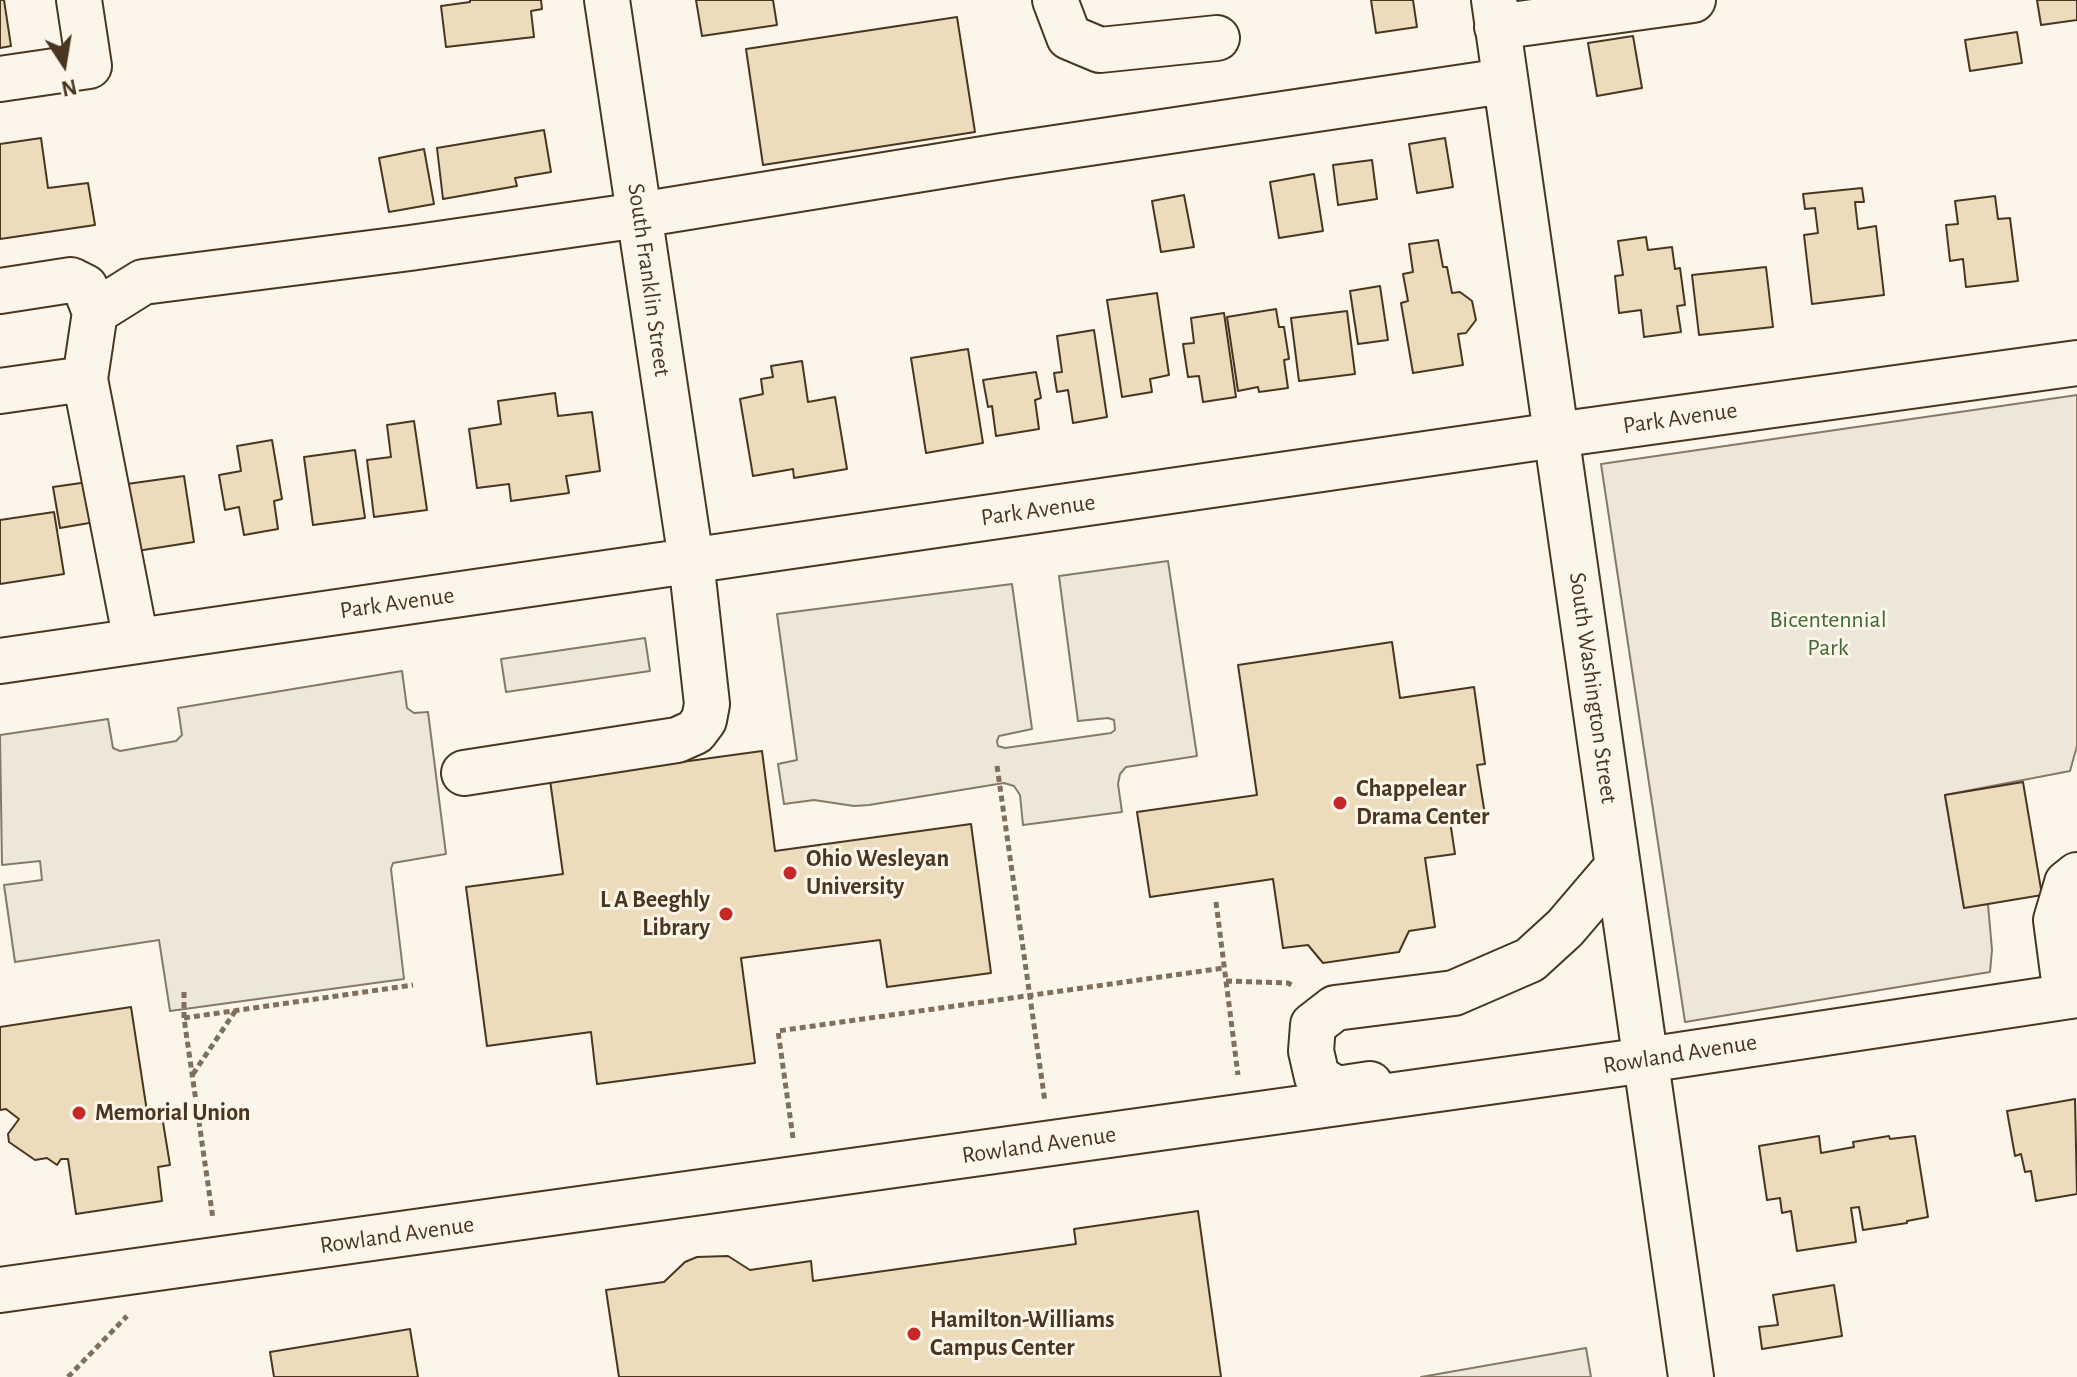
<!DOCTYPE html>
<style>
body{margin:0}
#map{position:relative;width:2077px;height:1377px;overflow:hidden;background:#fbf6e9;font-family:"Alegreya Sans",sans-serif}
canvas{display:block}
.north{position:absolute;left:24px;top:24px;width:80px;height:80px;-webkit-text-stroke:6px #fbf6e9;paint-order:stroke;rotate:168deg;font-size:22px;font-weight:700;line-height:32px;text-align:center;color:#4a3520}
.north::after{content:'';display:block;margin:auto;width:28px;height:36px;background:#4a3520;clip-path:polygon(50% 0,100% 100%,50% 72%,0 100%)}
</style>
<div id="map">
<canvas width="2077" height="1377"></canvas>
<div class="north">N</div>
</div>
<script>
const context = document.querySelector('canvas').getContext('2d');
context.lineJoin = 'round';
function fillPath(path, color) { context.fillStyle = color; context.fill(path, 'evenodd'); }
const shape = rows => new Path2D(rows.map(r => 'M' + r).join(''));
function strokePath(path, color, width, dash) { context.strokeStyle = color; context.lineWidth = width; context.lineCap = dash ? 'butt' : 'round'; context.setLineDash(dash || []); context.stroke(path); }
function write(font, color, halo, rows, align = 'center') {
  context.font = font + ' "Alegreya Sans",sans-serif'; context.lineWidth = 6; context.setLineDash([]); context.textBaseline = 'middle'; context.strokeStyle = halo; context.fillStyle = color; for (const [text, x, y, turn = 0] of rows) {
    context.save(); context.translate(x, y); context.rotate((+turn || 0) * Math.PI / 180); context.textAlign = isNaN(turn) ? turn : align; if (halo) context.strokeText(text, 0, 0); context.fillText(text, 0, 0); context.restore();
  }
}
const green = shape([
 [2077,395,2077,746,2070,771,1945,795,1964,907,1988,904,1992,950,1990,972,1685,1022,1601,464,2077,395]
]);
const parking = shape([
 [1168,561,1197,756,1126,767,1120,774,1118,784,1122,812,1023,825,1020,795,1014,786,1004,783,869,805,854,806,814,800,784,804,778,764,797,760,777,614,1012,584,1032,729,999,736,997,741,998,746,1005,748,1111,733,1115,730,1114,720,1108,718,1078,721,1059,576,1168,561],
 [645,638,650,671,506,692,501,659,645,638],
 [402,671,407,708,414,713,428,712,446,854,393,863,391,869,404,979,170,1011,159,940,15,962,4,885,42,880,40,861,2,865,0,735,108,719,113,748,120,751,176,741,182,735,178,708,402,671],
 [1586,1348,1591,1377,1421,1377,1586,1348]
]);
const building = shape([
 [0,0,4,0,11,46,0,48,0,0],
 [470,0,541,0,542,9,531,11,534,37,446,47,441,6,470,2,470,0],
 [696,0,773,0,777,25,702,36,696,0],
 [1371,0,1413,0,1417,27,1376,33,1371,0],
 [2037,0,2077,0,2077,20,2041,25,2037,0],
 [957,17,975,132,763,165,746,49,957,17],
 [2017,32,2022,63,1970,71,1965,40,2017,32],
 [1633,36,1642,88,1597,96,1588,43,1633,36],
 [544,130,551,172,515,178,517,186,443,199,437,148,544,130],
 [41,138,48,188,88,183,95,225,0,239,0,144,41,138],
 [1445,138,1453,187,1417,193,1409,144,1445,138],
 [424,149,434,204,389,212,379,158,424,149],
 [1372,160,1377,199,1338,205,1333,165,1372,160],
 [1314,174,1323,231,1279,238,1270,182,1314,174],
 [1862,188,1864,202,1855,202,1858,229,1876,226,1884,295,1812,304,1804,235,1818,233,1815,208,1805,209,1803,194,1862,188],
 [1184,195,1194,247,1161,252,1152,201,1184,195],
 [1995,196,1998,219,2010,218,2018,281,1966,287,1963,259,1950,261,1946,225,1958,224,1955,201,1995,196],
 [1646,237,1648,250,1672,247,1675,269,1680,268,1685,305,1677,306,1681,332,1644,337,1641,310,1619,313,1615,276,1623,275,1618,241,1646,237],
 [1438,240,1443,267,1447,267,1452,293,1460,292,1472,301,1476,320,1466,333,1458,334,1463,365,1413,373,1401,303,1408,301,1403,274,1413,272,1409,244,1438,240],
 [1766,267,1773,327,1699,335,1692,275,1766,267],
 [1380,286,1388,340,1358,344,1350,291,1380,286],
 [1157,293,1169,375,1150,379,1152,392,1122,397,1107,300,1157,293],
 [1276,309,1279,327,1284,327,1289,359,1284,360,1288,388,1259,392,1258,387,1238,391,1227,317,1276,309],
 [1347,311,1355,374,1299,381,1291,318,1347,311],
 [1224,313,1236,397,1203,402,1199,376,1188,377,1183,344,1194,343,1191,318,1224,313],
 [1094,330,1107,417,1073,423,1068,390,1057,392,1054,373,1062,372,1057,336,1094,330],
 [968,349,983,443,926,453,911,358,968,349],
 [802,361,808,402,835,397,847,469,794,478,793,469,753,476,740,399,763,394,761,379,773,377,771,366,802,361],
 [1036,372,1041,398,1035,400,1039,429,996,436,992,406,988,407,983,380,1036,372],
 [555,393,558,416,592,412,600,471,566,476,569,493,511,501,509,484,477,488,469,429,501,424,498,401,555,393],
 [414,421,427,510,374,517,367,460,391,457,387,425,414,421],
 [272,440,282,499,274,501,278,529,244,535,239,507,225,510,219,475,241,471,237,446,272,440],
 [355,450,365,518,313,525,304,457,355,450],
 [184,476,194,542,137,551,127,484,184,476],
 [95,481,101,521,60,528,53,487,95,481],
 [54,512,64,574,0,584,0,520,54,512],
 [1392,642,1400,698,1474,687,1485,764,1477,765,1485,815,1450,821,1455,854,1425,858,1435,927,1409,931,1399,952,1323,963,1308,945,1283,948,1273,879,1150,897,1137,812,1257,795,1238,665,1392,642],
 [762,751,775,851,971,824,991,973,887,987,880,940,741,958,755,1063,597,1084,591,1032,487,1046,466,887,563,874,550,780,762,751],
 [2023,782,2042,895,1964,908,1945,795,2023,782],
 [131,1007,148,1118,162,1116,170,1165,158,1167,162,1201,76,1214,68,1159,61,1159,57,1165,47,1158,35,1160,9,1142,8,1134,19,1119,6,1109,0,1110,0,1027,131,1007],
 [2075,1099,2077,1194,2036,1201,2031,1171,2025,1172,2021,1154,2015,1156,2007,1111,2075,1099],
 [1819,1136,1821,1153,1854,1147,1853,1142,1889,1136,1890,1139,1915,1136,1928,1217,1907,1221,1907,1223,1863,1230,1859,1207,1851,1208,1856,1242,1797,1251,1791,1211,1782,1213,1780,1198,1767,1200,1759,1146,1819,1136],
 [1198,1211,1221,1377,619,1377,606,1290,664,1282,685,1262,697,1257,728,1256,750,1270,811,1261,813,1281,1076,1244,1074,1229,1198,1211],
 [1834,1285,1842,1336,1762,1349,1759,1327,1778,1325,1773,1295,1834,1285],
 [410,1329,418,1377,274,1377,270,1352,410,1329]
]);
const path = shape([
 [997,766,1045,1102],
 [1216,902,1238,1075],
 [1226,981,1288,983,1295,987],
 [184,992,184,1018,213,1219],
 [184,1018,413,985],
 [193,1074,236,1010],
 [793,1138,778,1031,1224,968],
 [68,1377,127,1316]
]);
const minor = shape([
 [1055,0,1069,37,1100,50,1217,38],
 [1494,0,1691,1377],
 [1497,27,1693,0],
 [0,79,89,66,79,0],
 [0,291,71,280,85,287,95,312,85,379],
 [95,312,143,282,410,248,639,215,1002,156,1504,81],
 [0,391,85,379,136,641],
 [0,661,1556,435,2077,363],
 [464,773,677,740,695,732,704,720,707,704,691,560,607,0],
 [2066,996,2056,920,2067,883,2077,875],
 [1370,1084,1337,1089,1317,1077,1311,1051,1313,1025,1335,1008,1454,993,1530,960,1565,928,1618,866],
 [0,1290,1646,1060,2077,995]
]);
const markers = [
 [1340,803,8,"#c62828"],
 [790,873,8,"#c62828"],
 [726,914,8,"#c62828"],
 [79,1113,8,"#c62828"],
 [914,1334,8,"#c62828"]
];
const streetNames = [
 ["South Franklin Street",649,280,82],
 ["Park Avenue",1680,418,-8],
 ["Park Avenue",1038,510,-8],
 ["Park Avenue",397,603,-8],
 ["South Washington Street",1593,688,82],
 ["Rowland Avenue",1680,1054,-9],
 ["Rowland Avenue",1039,1145,-8],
 ["Rowland Avenue",397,1235,-8]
];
const parkNames = [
 ["Bicentennial",1828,620],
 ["Park",1828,648]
];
const poiNames = [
 ["Chappelear",1356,789],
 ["Drama Center",1356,817],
 ["Ohio Wesleyan",806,859],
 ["University",806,887],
 ["L A Beeghly",710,900,"right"],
 ["Library",710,928,"right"],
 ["Memorial Union",95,1113],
 ["Hamilton-Williams",930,1320],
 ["Campus Center",930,1348]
];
fillPath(green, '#ede6d9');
strokePath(green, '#887966', 2);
fillPath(parking, '#ede7d9');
strokePath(parking, '#887966', 2);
fillPath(building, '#ecdcbc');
strokePath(building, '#4a3520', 2);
strokePath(minor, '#4a3520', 48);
strokePath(path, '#7f6f5c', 5, [6, 4]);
strokePath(minor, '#fbf6e9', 44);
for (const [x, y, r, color] of markers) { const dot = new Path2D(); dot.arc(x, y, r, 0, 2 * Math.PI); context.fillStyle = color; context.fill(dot); strokePath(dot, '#fbf6e9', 3); }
write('24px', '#4a3520', '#fbf6e9', streetNames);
write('24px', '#436837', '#fbf6e9', parkNames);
write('bold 24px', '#4a3520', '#fbf6e9', poiNames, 'left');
</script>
